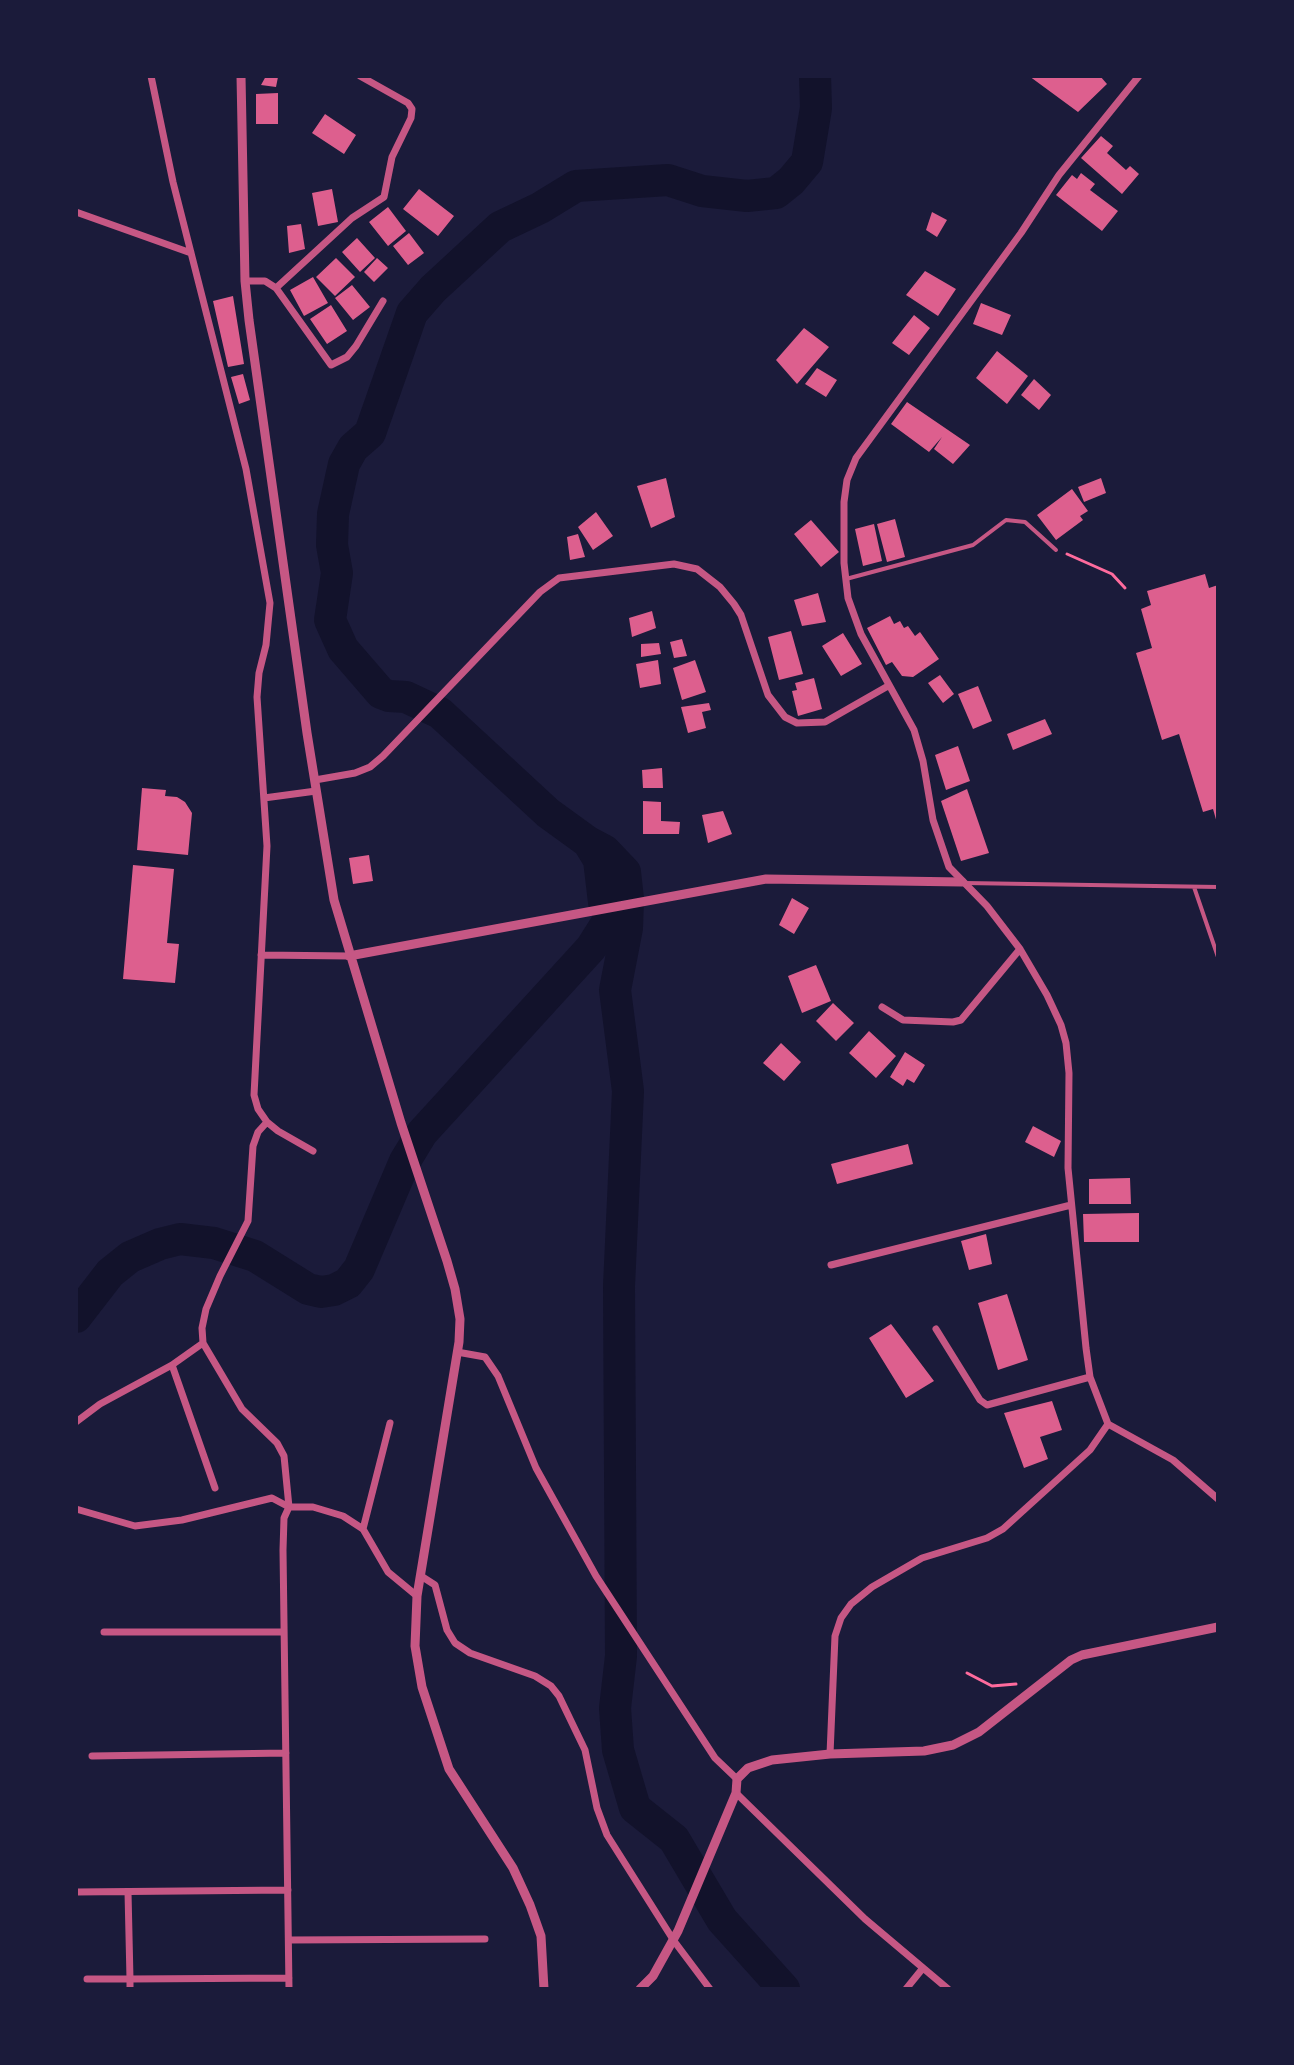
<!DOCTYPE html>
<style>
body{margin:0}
#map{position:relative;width:1294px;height:2065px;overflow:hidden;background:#1b1b3a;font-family:"Open Sans",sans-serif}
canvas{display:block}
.frame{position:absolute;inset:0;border:78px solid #1b1b3a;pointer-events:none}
</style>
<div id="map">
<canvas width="1294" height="2065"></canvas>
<div class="frame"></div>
</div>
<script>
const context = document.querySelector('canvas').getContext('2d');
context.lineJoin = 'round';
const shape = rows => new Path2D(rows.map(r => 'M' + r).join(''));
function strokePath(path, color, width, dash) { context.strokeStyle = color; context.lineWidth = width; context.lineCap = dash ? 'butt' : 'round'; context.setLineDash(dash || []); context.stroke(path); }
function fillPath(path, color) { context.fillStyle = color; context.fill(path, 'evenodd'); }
const river = shape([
 [76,1317,110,1273,130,1257,160,1244,180,1239,214,1243,255,1256,308,1289,321,1292,334,1290,348,1283,359,1269,405,1161,422,1133,591,948,610,918,604,902,599,860,588,842],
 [784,1989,722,1920,674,1839,635,1808,618,1750,615,1708,621,1656,619,1286,628,1091,615,990,627,928,628,899,625,872,605,851,588,842,548,813,440,713,406,697,389,696,381,693,343,649,330,620,337,573,332,545,333,514,344,464,353,448,370,433,412,313,433,289,500,227,540,208,576,186,668,180,702,191,747,196,776,193,791,181,807,162,816,108,815,76]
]);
const building = shape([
 [266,76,278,77,276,87,261,85],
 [1029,76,1100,76,1107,84,1078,112],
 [278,93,278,124,256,124,256,94],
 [325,114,356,135,344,154,312,133],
 [1101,136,1113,146,1107,153,1126,170,1130,166,1139,174,1122,194,1081,158],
 [1081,173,1095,184,1090,190,1118,211,1102,231,1056,195,1072,175,1077,179],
 [332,189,338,222,318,226,312,193],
 [419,189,454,216,438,236,403,209],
 [388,207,406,231,388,246,369,222],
 [932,212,947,220,937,237,926,230],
 [301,224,305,249,289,253,287,226],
 [409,233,424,253,408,265,393,246],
 [357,238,375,258,360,272,342,252],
 [336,258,355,277,335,296,316,277],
 [377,258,388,268,374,282,364,272],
 [925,271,956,289,938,316,906,295],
 [313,277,328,303,304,316,290,290],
 [352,285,370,307,353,320,335,298],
 [233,296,244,364,228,367,213,301],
 [981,303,1011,315,1002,335,973,324],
 [331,305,347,331,327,344,310,319],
 [914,315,930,328,909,355,892,343],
 [804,328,829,347,797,384,776,360],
 [997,351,1028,376,1007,404,976,378],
 [817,368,837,380,826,397,805,384],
 [243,374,250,400,239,404,231,377],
 [1034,379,1051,395,1039,410,1021,395],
 [907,402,970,445,953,464,934,449,942,437,929,452,891,424],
 [666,478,675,517,651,528,637,486],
 [1101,478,1106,493,1084,502,1078,487],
 [1072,489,1088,511,1080,516,1083,520,1056,540,1037,515],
 [596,512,613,536,593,550,578,527],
 [895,519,905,557,887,562,877,524],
 [811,520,839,552,821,567,794,534],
 [874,524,882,561,863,566,855,529],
 [578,534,585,557,570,560,567,537],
 [1205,574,1209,588,1218,585,1217,823,1213,809,1203,812,1179,734,1162,740,1136,653,1152,648,1141,609,1151,605,1147,591],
 [818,593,826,622,802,626,794,600],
 [652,611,656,628,632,637,629,618],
 [890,616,894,624,900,621,904,628,908,626,915,636,920,632,939,659,913,677,902,676,892,662,886,665,867,628],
 [791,631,803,674,779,680,768,637],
 [843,633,862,664,841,676,822,646],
 [682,639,687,656,674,658,670,642],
 [659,643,661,654,641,657,641,644],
 [658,660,661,684,640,688,636,664],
 [695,660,706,692,682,700,673,668],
 [940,675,954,694,943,703,928,683],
 [814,678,822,709,798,716,792,691,797,690,795,683],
 [978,686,992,721,973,729,958,694],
 [709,703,711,710,702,712,706,728,688,733,681,707],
 [1045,719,1052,734,1013,750,1007,734],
 [958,746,970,781,946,790,935,755],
 [662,768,663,788,643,788,642,770],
 [142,788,166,790,165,796,177,797,185,802,192,813,188,855,137,850],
 [967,789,989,853,961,861,941,801],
 [643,801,661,802,661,821,680,822,679,834,643,834],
 [723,811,732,834,708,843,702,815],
 [369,855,373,881,353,884,349,858],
 [133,865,174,869,167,943,179,944,175,983,123,979],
 [792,898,809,908,794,934,779,925],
 [816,965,831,1001,802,1013,788,976],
 [833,1003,854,1023,836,1041,816,1021],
 [869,1031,896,1056,876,1078,849,1053],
 [781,1043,801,1062,784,1081,763,1063],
 [905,1052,925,1065,914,1083,907,1079,903,1086,890,1077],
 [1033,1126,1061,1141,1054,1157,1025,1142],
 [908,1144,913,1164,837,1184,831,1164],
 [1130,1178,1131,1204,1089,1204,1089,1179],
 [1139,1213,1139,1242,1084,1242,1083,1214],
 [986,1234,992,1264,969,1270,961,1241],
 [1007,1294,1028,1360,998,1370,978,1303],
 [891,1324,934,1381,906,1398,869,1338],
 [1052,1401,1062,1430,1040,1437,1048,1459,1024,1468,1004,1413]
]);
const path = shape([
 [1067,554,1112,574,1125,588],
 [967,1673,992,1686,1016,1684]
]);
const service = shape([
 [846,579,973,545,1006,520,1025,522,1056,550],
 [965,883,1218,887],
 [1194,887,1218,957]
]);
const minor = shape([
 [151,76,173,182,246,469,270,603,266,645,259,673,257,697,267,846,254,1095,258,1109,267,1122,278,1131,313,1151],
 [1139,76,1059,175,1021,233,856,458,847,480,844,502,844,563,848,598,861,634,914,730,923,761,933,820,949,867,987,906,1020,949,1047,995,1061,1025,1066,1043,1069,1073,1068,1168,1086,1348,1090,1377,1108,1424,1173,1460,1218,1499],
 [76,212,191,253],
 [245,281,265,281,276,288,331,365,347,357,356,346,383,301],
 [276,288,352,218,384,197,392,157,411,118,412,109,408,103,360,76],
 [315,780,355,773,370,767,383,756,540,592,559,578,674,564,697,569,720,587,734,604,741,615,768,695,785,717,797,723,825,722,888,686],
 [264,798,316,791],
 [261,955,349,956],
 [882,1007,903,1020,953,1022,961,1020,1020,949],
 [831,1265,1071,1205],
 [936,1329,980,1400,987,1405,1090,1377],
 [203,1343,242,1409,277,1443,284,1456,289,1507],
 [457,1352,485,1357,498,1376,536,1468,596,1576,715,1758,737,1779],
 [172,1365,215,1488],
 [76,1422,100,1404,172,1365,203,1343,202,1328,206,1309,220,1276,248,1221,253,1146,258,1132,267,1122],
 [76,1509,135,1526,182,1520,272,1498,289,1507],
 [363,1529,390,1423],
 [421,1576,435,1585,447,1630,455,1643,470,1653,535,1676,551,1686,559,1696,585,1750,597,1808,607,1835,674,1941,710,1989],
 [104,1632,284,1632],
 [830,1754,835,1636,841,1618,851,1604,872,1587,922,1558,987,1538,1003,1529,1090,1450,1108,1424],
 [92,1756,286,1753],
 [736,1793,865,1919,948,1989],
 [76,1892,288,1890],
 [289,1940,485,1939],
 [87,1979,130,1979,128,1892],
 [130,1989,130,1979,289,1978],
 [289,1989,283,1550,284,1518,289,1507,313,1507,343,1516,363,1529,388,1572,417,1596],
 [906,1989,923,1968]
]);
const tertiary = shape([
 [241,76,245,281,249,320,307,733,334,900,401,1123,447,1261,455,1289,460,1319,459,1342,417,1596,415,1646,422,1687,449,1769,513,1868,530,1905,541,1936,544,1989],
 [349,956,766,879,962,882],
 [640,1989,653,1976,678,1931,736,1793,737,1779,748,1768,772,1760,830,1754,924,1751,953,1745,979,1732,1071,1660,1082,1655,1218,1627]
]);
strokePath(river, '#12122b', 32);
fillPath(building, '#dd5f8e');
strokePath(path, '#ff6b9d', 3);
strokePath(service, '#c65784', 4);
strokePath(minor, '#c65784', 7);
strokePath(tertiary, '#c65784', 9);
</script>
